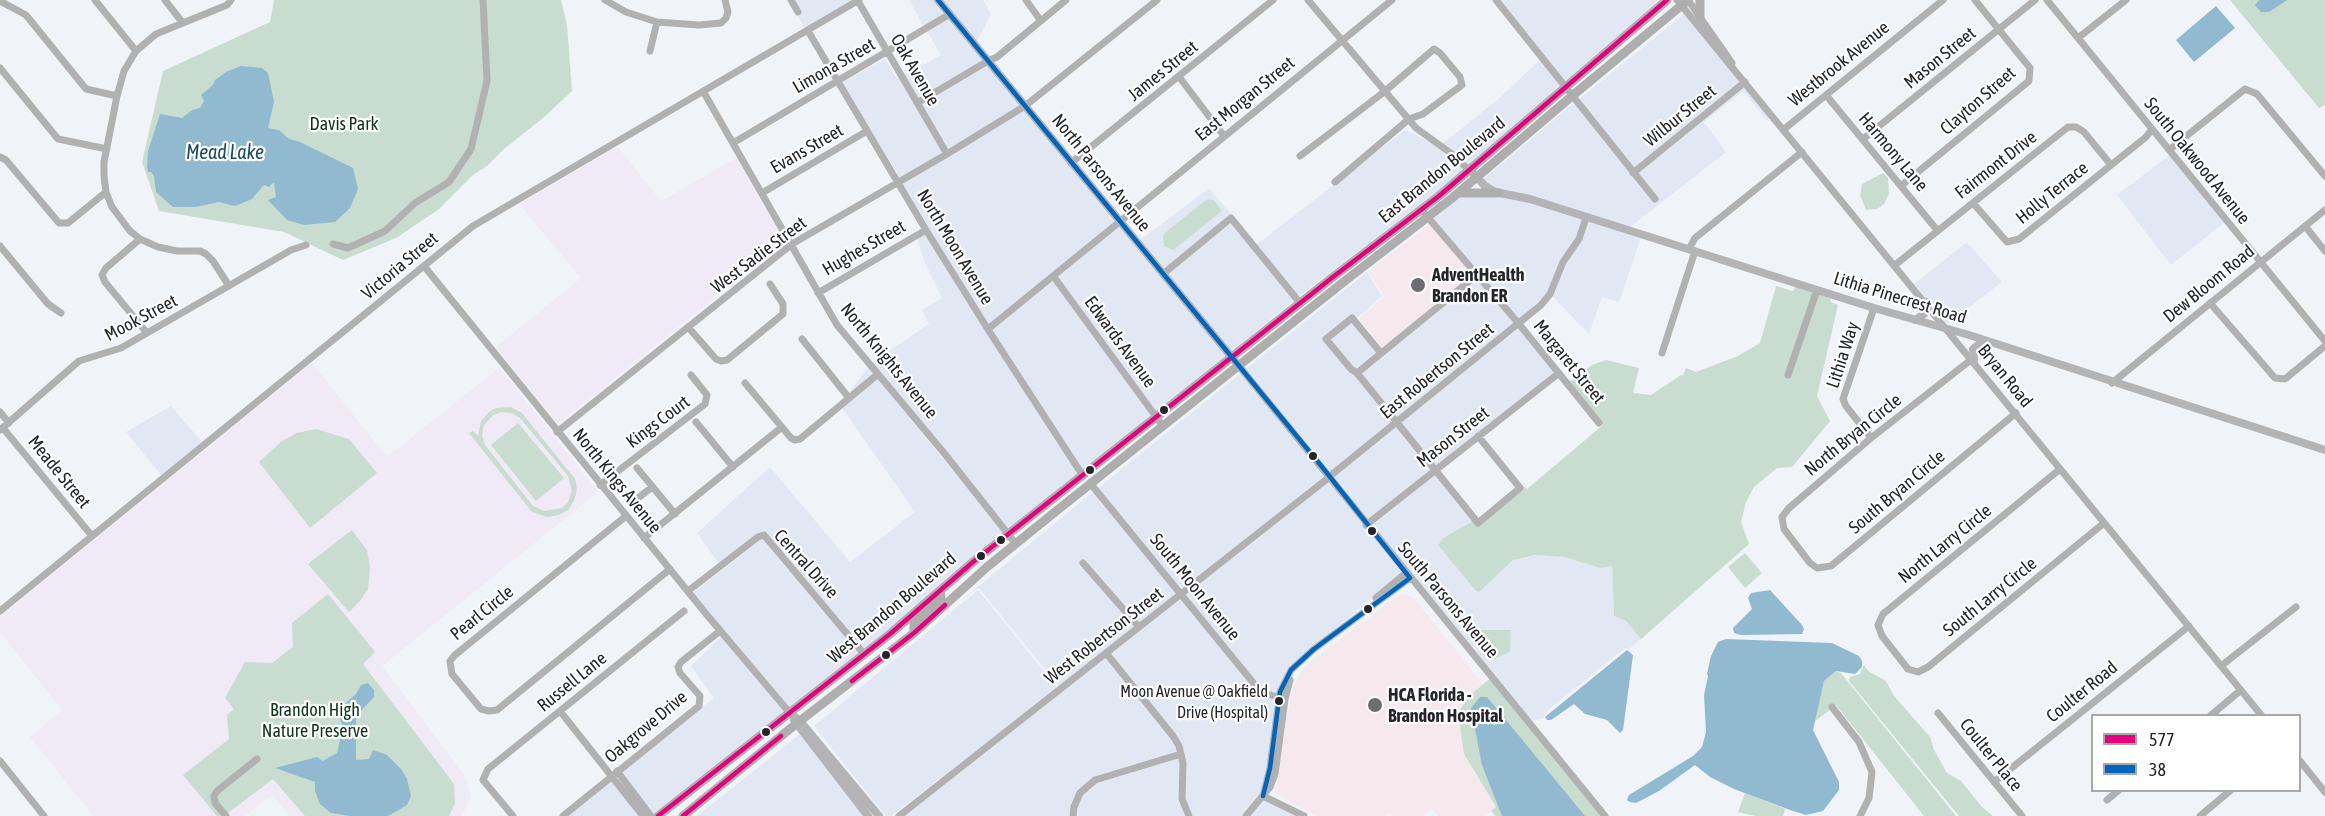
<!DOCTYPE html>
<style>
body{margin:0}
#map{position:relative;width:2325px;height:816px;overflow:hidden;background:#f0f3f8;font-family:"Asap Condensed",sans-serif}
canvas{display:block}
.legend{position:absolute;left:2091px;top:714px;width:210px;height:78px;box-sizing:border-box;background:#fff;border:2px solid #a7a8a9;margin:0;padding:8px 10px;list-style:none;font-size:18px;color:#232529}
.legend li{display:flex;align-items:center;gap:12px;height:30px}
.legend b{width:30px;border:2px solid #a7a8a9}
</style>
<div id="map">
<canvas width="2325" height="816"></canvas>
<ul class="legend">
<li><b style="height:8px;background:#e5007d"></b>577</li>
<li><b style="height:8px;background:#0065bd"></b>38</li>
</ul>
</div>
<script>
const context = document.querySelector('canvas').getContext('2d');
context.lineJoin = 'round';
function fillPath(path, color) { context.fillStyle = color; context.fill(path, 'evenodd'); }
const shape = rows => new Path2D(rows.map(r => 'M' + r).join(''));
function strokePath(path, color, width, dash) { context.strokeStyle = color; context.lineWidth = width; context.lineCap = dash ? 'butt' : 'round'; context.setLineDash(dash || []); context.stroke(path); }
function write(font, color, halo, rows, align = 'center') {
  context.font = font + ' "Asap Condensed",sans-serif'; context.lineWidth = 4.5; context.setLineDash([]); context.textBaseline = 'middle'; context.strokeStyle = halo; context.fillStyle = color; for (const [text, x, y, turn = 0] of rows) {
    context.save(); context.translate(x, y); context.rotate((+turn || 0) * Math.PI / 180); context.textAlign = isNaN(turn) ? turn : align; if (halo) context.strokeText(text, 0, 0); context.fillText(text, 0, 0); context.restore();
  }
}
const built = shape([
 [794,0,854,0,805,29,797,15],
 [909,0,935,0,946,13,924,27],
 [942,0,983,0,991,14,976,43],
 [1499,0,1657,0,1653,8,1565,84],
 [1684,14,1742,82,1633,169,1578,100],
 [950,18,984,60,918,100,904,76,941,55,927,31],
 [885,59,897,79,900,78,943,153,900,178,842,83],
 [1540,60,1562,88,1470,166,1442,144,1496,101],
 [987,64,1021,105,947,151,920,104],
 [1745,86,1769,118,1767,121,1745,93,1742,92,1704,122,1726,152,1629,228,1499,190,1482,180,1574,103,1655,203,1658,200,1637,173],
 [1024,110,1115,222,988,325,902,183],
 [1405,130,1434,144,1451,156,1466,170,1298,297,1256,245],
 [2170,155,2225,222,2171,265,2117,195],
 [1209,188,1231,214,1163,270,1139,241],
 [1207,199,1214,200,1222,211,1201,226,1163,236],
 [1463,195,1499,196,1525,200,1583,219,1579,233,1547,293,1519,320,1433,219],
 [1588,221,1641,237,1619,302,1602,297,1589,334,1552,296,1565,264,1581,241],
 [1231,222,1294,300,1231,352,1167,275],
 [1119,226,1227,355,1156,414,1057,278],
 [925,233,1078,475,1007,529,871,363,929,324,922,310,942,298,925,263,917,238],
 [1967,242,2002,282,1947,324,1914,284],
 [1367,272,1382,296,1357,318,1381,350,1354,316,1325,336,1393,422,1330,473,1245,370],
 [1477,278,1515,323,1397,419,1361,374],
 [1053,281,1152,417,1082,472,991,330],
 [1352,322,1377,353,1357,370,1330,339],
 [1519,328,1555,372,1435,467,1400,423],
 [868,367,1003,532,946,578,916,608,863,650,766,534,719,564,697,533,770,467,850,562,915,512,840,405],
 [1241,373,1316,466,1324,478,1181,590,1098,488],
 [171,406,203,443,162,476,126,432],
 [1396,426,1432,470,1367,522,1334,477],
 [1435,474,1473,521,1443,538,1438,545,1476,591,1479,591,1513,560,1536,555,1565,557,1600,568,1612,566,1614,616,1626,621,1641,639,1629,649,1625,648,1547,711,1543,718,1531,721,1371,526],
 [1327,482,1336,490,1403,573,1303,655,1277,695,1273,694,1260,687,1185,595],
 [1094,491,1177,593,1139,624,1083,559,1080,563,1135,627,1059,686,979,588,963,599],
 [763,538,859,653,789,708,693,593],
 [978,590,1058,689,891,816,886,816,814,726],
 [1181,598,1234,662,1276,700,1268,767,1260,794,1242,816,1193,816,1185,799,1186,764,1181,745,1109,654],
 [722,636,785,711,653,814,621,772,714,698,691,666],
 [1106,657,1171,737,1178,752,1094,777,1078,791,1071,816,903,816],
 [800,734,865,816,697,816],
 [1180,757,1186,816,1076,816,1076,808,1083,795,1096,782],
 [612,779,640,816,568,816],
 [1264,799,1299,816,1250,816]
]);
const education = shape([
 [618,147,661,201,736,158,784,242,558,424,496,347,581,278,519,204],
 [312,363,387,457,499,368,598,492,382,666,464,775,471,796,462,816,290,816,272,795,245,816,93,816,30,737,62,710,0,632,0,617]
]);
const medical = shape([
 [1431,224,1473,274,1383,348,1359,318,1385,296,1368,271],
 [1403,594,1414,598,1483,684,1469,696,1471,768,1496,807,1485,816,1438,816,1432,809,1423,816,1394,816,1389,813,1385,816,1317,816,1275,793,1292,690,1302,670,1310,662,1396,597]
]);
const green = shape([
 [274,0,561,0,567,25,572,91,543,118,504,149,487,166,473,175,439,209,396,238,343,260,284,232,159,211,142,162,163,71,270,22],
 [2230,0,2325,0,2325,105,2319,108],
 [1883,173,1888,178,1889,194,1884,204,1877,209,1866,210,1860,195,1862,184],
 [1207,199,1214,200,1222,211,1173,250,1164,246,1163,236,1165,233],
 [1776,286,1793,291,1796,286,1830,297,1831,302,1838,305,1817,396,1830,421,1792,467,1777,468,1754,487,1746,502,1741,522,1749,544,1641,639,1626,621,1614,616,1612,566,1600,568,1565,557,1535,555,1513,560,1479,592,1476,591,1438,545,1443,538,1473,521,1478,526,1524,489,1520,484,1527,489,1603,425,1569,382,1592,365,1606,360,1639,368,1633,393,1651,395,1681,375,1683,376,1686,368,1696,372,1738,356,1760,343],
 [511,407,522,413,575,479,577,489,574,501,568,510,559,515,547,517,532,512,469,433,473,431,478,436,481,421,489,412,496,408],
 [501,412,512,413,520,418,568,476,572,491,568,502,562,508,544,511,533,506,485,445,482,435,484,425,493,415],
 [518,423,564,478,536,501,491,445],
 [316,429,349,439,377,473,310,528,259,462,282,441,297,433],
 [352,530,367,550,370,568,368,589,360,601,349,612,308,564],
 [1745,553,1762,573,1745,588,1728,567],
 [328,594,375,652,363,664,454,784,455,803,449,816,305,816,273,779,224,816,217,816,183,775,229,739,227,715,234,709,225,698,245,662,272,663,293,647,292,623],
 [1473,630,1511,630,1510,652,1494,659],
 [1864,665,1868,671,1886,681,1894,696,1930,737,1934,750,1947,773,1961,781,1982,807,1993,816,1959,816,1849,681,1850,677,1860,674],
 [1836,671,1841,673,1956,816,1924,816,1836,705,1814,722,1824,681],
 [1492,677,1605,816,1495,816,1491,811,1496,807,1464,754,1458,713,1469,696],
 [1745,793,1785,809,1783,816,1756,816,1738,812]
]);
const water = shape([
 [2259,0,2287,0,2269,12,2261,12,2255,5],
 [2216,6,2235,28,2194,62,2176,40],
 [241,66,262,68,268,73,274,102,268,128,279,130,289,139,300,142,353,168,358,189,350,208,335,222,304,225,287,220,268,200,276,197,274,182,269,187,264,185,252,199,235,206,219,202,196,207,173,207,156,192,154,176,151,172,148,172,147,167,148,151,160,114,182,118,192,110,200,108,204,101,201,95,213,85,215,80,226,72],
 [1770,590,1802,625,1804,629,1802,634,1741,635,1734,633,1733,628,1752,609,1748,598,1751,593],
 [1726,639,1832,643,1859,656,1862,661,1862,667,1855,674,1836,671,1824,681,1813,730,1839,782,1839,790,1823,811,1806,815,1790,810,1734,789,1710,777,1695,765,1659,791,1636,803,1630,802,1627,800,1629,795,1693,756,1702,747,1706,732,1704,695,1708,676,1707,674,1711,656,1718,642],
 [1627,650,1633,655,1623,730,1620,733,1607,720,1585,714,1574,704,1551,720,1547,720,1545,717],
 [368,683,374,690,374,697,356,716,356,760,369,759,373,750,387,755,401,769,407,779,411,796,407,805,388,816,350,816,331,813,320,804,315,791,315,782,275,768,317,757,323,761,337,753,343,727,337,711,356,694,361,685],
 [1480,697,1487,697,1585,816,1502,816,1482,765,1471,708]
]);
const minor = shape([
 [95,0,136,51],
 [165,0,182,22],
 [605,0,626,12,657,22,699,25,721,23,726,18,728,12,725,0],
 [791,0,798,12],
 [1026,0,1041,21],
 [1308,0,1416,128,1452,154,1470,171],
 [1496,0,1655,199],
 [1677,0,2262,716],
 [1688,0,1732,63],
 [2047,0,2325,341],
 [0,1,26,15,86,89,117,96],
 [858,1,947,154],
 [808,31,926,230,989,331,1083,476],
 [2078,38,2126,0],
 [650,51,657,22],
 [0,68,58,139,107,149],
 [1180,78,1224,136],
 [703,91,837,325,944,453,1016,544],
 [1826,95,1937,230],
 [917,103,988,61,997,57,1066,0],
 [1783,130,1943,0],
 [1863,139,2035,0],
 [733,143,950,14],
 [2169,150,2245,89,2257,94,2325,176],
 [1300,156,1384,92,1434,49,1440,53,1460,77,1462,85,1423,114,1409,119,1335,182],
 [0,157,6,160,59,223,68,223,106,192],
 [1071,163,1273,0],
 [1633,173,1745,82],
 [1902,185,2029,81,2030,68,1975,0],
 [762,193,867,131],
 [1973,203,2007,242,2019,239,2146,137,2152,129],
 [1425,214,1519,324,1599,423],
 [2305,226,2325,251],
 [140,239,106,268,102,275,105,282,147,333],
 [333,244,348,248,385,231,415,203,449,182,471,149,487,81,483,0],
 [0,246,48,304,61,313],
 [1689,249,1695,238,1802,152],
 [1895,265,2068,127,2076,127,2084,132,2111,165],
 [424,266,707,615,789,712],
 [1163,274,1231,218,1300,303],
 [1054,277,1162,425],
 [229,286,213,261,206,254,200,251,177,251,158,247,140,239,130,231,112,207,106,192,104,176,104,162,117,96,124,71,136,51,156,34,227,5,231,0],
 [818,293,926,230],
 [2210,303,2275,378,2285,379,2325,346],
 [688,327,716,359,721,361,727,360,783,314,783,304,770,284],
 [988,329,1392,0],
 [802,339,849,398],
 [1381,353,1352,318,1326,339,1351,369,1357,373,1478,523,1520,488,1478,436],
 [1662,353,1695,251],
 [1972,359,1871,438,1789,508,1782,517,1784,529,1810,563,1817,568,1831,566,2016,413],
 [1239,366,1605,816],
 [1357,373,1477,275],
 [1788,375,1817,290],
 [745,383,791,438,795,440,800,439,878,374],
 [2112,383,2325,210],
 [0,412,9,423],
 [696,422,733,467],
 [3,428,92,536],
 [0,430,79,361,121,348,291,250,306,245],
 [557,432,792,244,947,154,1025,106,1157,0],
 [1871,438,1846,406,1843,399,1874,308],
 [637,468,675,514],
 [2060,469,1883,614,1878,625,1882,636,1908,669,1918,672,1928,667,2104,523],
 [1330,476,1541,305,1550,294,1563,262,1579,239,1586,218],
 [1090,483,1255,685,1267,694,1285,699],
 [600,485,705,404,707,395,691,375],
 [633,502,652,487],
 [626,516,455,655,450,661,452,674,481,709,489,711,497,710,670,569],
 [1366,525,1559,373],
 [644,538,782,427],
 [1083,563,1139,627],
 [688,591,758,537,764,535,864,654],
 [1376,598,1406,573],
 [0,611,473,226,859,0],
 [1106,653,1173,736,1179,746,1183,763,1182,799,1189,816],
 [2221,666,2296,607],
 [1832,707,1859,742,1872,772,1869,798,1860,816],
 [560,711,643,816],
 [1938,713,2022,816],
 [2210,716,2241,690],
 [0,761,44,816],
 [2300,761,2325,792],
 [617,771,651,816],
 [1994,782,2189,626],
 [1263,796,1270,768,1280,692,1291,670,1314,649,1410,578],
 [1263,796,1304,816],
 [2107,800,2119,790],
 [226,816,215,803,214,796,217,791,257,759],
 [513,816,483,780,488,769,684,611],
 [563,816,699,706,700,696,680,673,678,667,681,662,720,631],
 [899,816,1327,479],
 [1073,816,1074,807,1080,793,1095,780,1181,754],
 [1246,816,1270,787,1275,774,1285,699,1290,680],
 [2200,816,2231,790]
]);
const major = shape([
 [938,0,1239,366],
 [1473,173,1485,186,1495,192,1530,199,1874,308,1969,335,2325,450],
 [1915,320,1924,314,1926,302],
 [1974,361,1973,349,1981,343,1988,342],
 [789,712,800,721,879,816],
 [794,720,868,816]
]);
const highway = shape([
 [1700,16,1700,0],
 [1459,193,1499,193],
 [914,633,914,624,939,601,941,598,940,591],
 [658,816,890,634,973,562,1333,277,1439,196,1667,0],
 [683,816,796,724,914,633,987,567,1055,512,1346,280,1451,199,1572,96,1688,0]
]);
const bus1 = shape([
 [852,681,914,633,945,605],
 [658,816,890,634,973,562,1333,277,1439,196,1667,0],
 [683,816,781,736]
]);
const bus2 = shape([
 [938,0,1323,468,1410,578,1314,649,1291,670,1280,692,1270,768,1263,796]
]);
const markers = [
 [1418,285,8,"#6b6d71"],
 [1164,410,5,"#232529"],
 [1313,456,5,"#232529"],
 [1090,470,5,"#232529"],
 [1372,531,5,"#232529"],
 [1001,540,5,"#232529"],
 [981,556,5,"#232529"],
 [1368,609,5,"#232529"],
 [886,655,5,"#232529"],
 [1279,701,5,"#232529"],
 [1375,705,8,"#6b6d71"],
 [766,732,5,"#232529"]
];
const busNames = [
 ["Moon Avenue @ Oakfield",1268,692],
 ["Drive (Hospital)",1268,713]
];
const streetNames = [
 ["Mason Street",1940,58,-39],
 ["Westbrook Avenue",1839,64,-39],
 ["Limona Street",834,66,-30],
 ["Oak Avenue",915,70,60],
 ["James Street",1163,71,-39],
 ["East Morgan Street",1245,99,-39],
 ["Clayton Street",1978,101,-41],
 ["Wilbur Street",1680,116,-39],
 ["Evans Street",807,149,-30],
 ["Harmony Lane",1893,152,50],
 ["South Oakwood Avenue",2197,161,51],
 ["Fairmont Drive",1996,165,-38],
 ["East Brandon Boulevard",1442,170,-39],
 ["North Parsons Avenue",1101,173,51],
 ["Holly Terrace",2052,193,-39],
 ["North Moon Avenue",955,247,59],
 ["Hughes Street",864,248,-30],
 ["West Sadie Street",759,255,-37],
 ["Victoria Street",400,266,-40],
 ["Dew Bloom Road",2209,284,-39],
 ["Lithia Pinecrest Road",1900,298,17],
 ["Mook Street",141,318,-28],
 ["Edwards Avenue",1120,342,54],
 ["Lithia Way",1843,355,-72],
 ["North Knights Avenue",889,361,51],
 ["Margaret Street",1569,362,51],
 ["East Robertson Street",1437,371,-39],
 ["Bryan Road",2005,376,51],
 ["Kings Court",658,422,-37],
 ["North Bryan Circle",1853,435,-39],
 ["Mason Street",1453,437,-38],
 ["Meade Street",59,472,51],
 ["North Kings Avenue",617,481,51],
 ["South Bryan Circle",1897,492,-40],
 ["North Larry Circle",1945,544,-39],
 ["Central Drive",806,564,48],
 ["South Moon Avenue",1195,587,51],
 ["South Larry Circle",1990,597,-39],
 ["South Parsons Avenue",1448,600,50],
 ["West Brandon Boulevard",892,608,-40],
 ["Pearl Circle",482,613,-39],
 ["West Robertson Street",1104,636,-38],
 ["Russell Lane",572,682,-39],
 ["Coulter Road",2082,692,-39],
 ["Oakgrove Drive",646,727,-40],
 ["Coulter Place",1991,755,51]
];
const parkNames = [
 ["Davis Park",344,124],
 ["Brandon High",315,710],
 ["Nature Preserve",315,731]
];
const poiNames = [
 ["AdventHealth",1432,275],
 ["Brandon ER",1432,296],
 ["HCA Florida -",1388,695],
 ["Brandon Hospital",1388,716]
];
const waterNames = [
 ["Mead Lake",225,153]
];
fillPath(built, '#e2e8f3');
fillPath(education, '#f0eaf7');
fillPath(medical, '#f6e9ed');
fillPath(green, '#c8dcd0');
fillPath(water, '#91bad0');
strokePath(minor, '#b2b1b1', 7);
strokePath(major, '#b4b3b5', 8);
strokePath(highway, '#afaeaf', 9);
strokePath(bus1, '#e5007d', 4.5);
strokePath(bus2, '#0065bd', 4.5);
for (const [x, y, r, color] of markers) { const dot = new Path2D(); dot.arc(x, y, r, 0, 2 * Math.PI); context.fillStyle = color; context.fill(dot); strokePath(dot, '#fff', 2); }
write('16px', '#232529', '#fff', busNames, 'right');
write('18px', '#232529', '#fff', streetNames);
write('18px', '#0d341b', '#fff', parkNames);
write('bold 18px', '#232529', '#fff', poiNames, 'left');
write('italic 20px', '#1c4b61', '#fff', waterNames);
</script>
